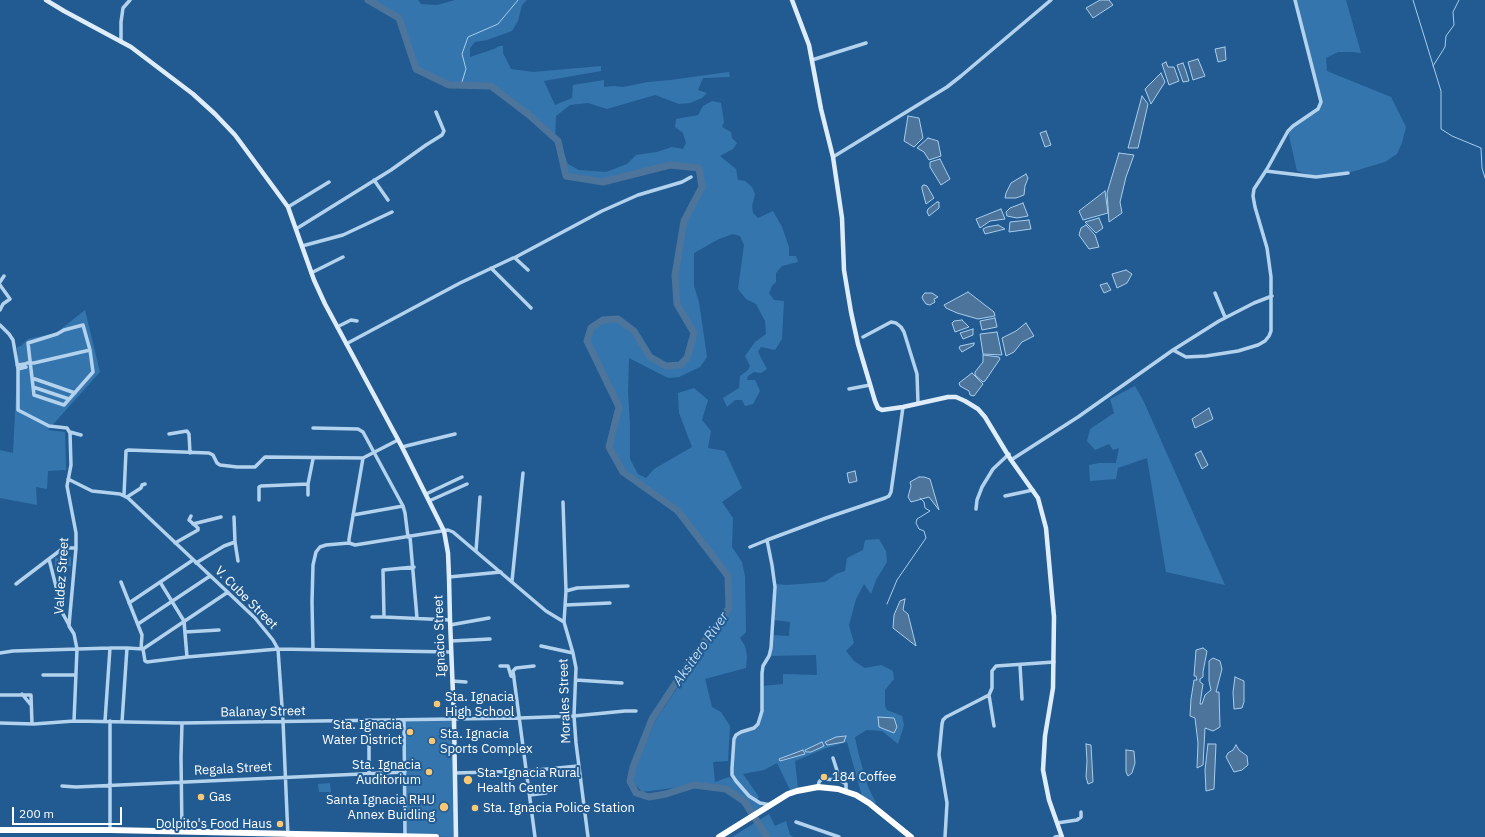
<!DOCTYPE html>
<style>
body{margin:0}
#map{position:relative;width:1485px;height:837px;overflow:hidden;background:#225b91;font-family:"IBM Plex Sans",sans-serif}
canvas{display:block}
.scale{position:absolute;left:12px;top:807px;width:110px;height:18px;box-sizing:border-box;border:2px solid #fff;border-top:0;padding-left:5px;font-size:12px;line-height:14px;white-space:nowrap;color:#fff;-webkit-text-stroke:3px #225b91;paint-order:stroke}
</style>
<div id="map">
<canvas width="1485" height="837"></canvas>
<div class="scale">200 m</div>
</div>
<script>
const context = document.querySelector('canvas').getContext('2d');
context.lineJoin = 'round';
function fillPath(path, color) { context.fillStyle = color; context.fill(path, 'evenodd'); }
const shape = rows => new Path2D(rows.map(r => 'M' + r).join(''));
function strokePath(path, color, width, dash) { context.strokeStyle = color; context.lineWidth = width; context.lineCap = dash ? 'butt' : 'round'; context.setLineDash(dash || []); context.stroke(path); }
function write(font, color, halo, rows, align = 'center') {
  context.font = font + ' "IBM Plex Sans",sans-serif'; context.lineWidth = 4; context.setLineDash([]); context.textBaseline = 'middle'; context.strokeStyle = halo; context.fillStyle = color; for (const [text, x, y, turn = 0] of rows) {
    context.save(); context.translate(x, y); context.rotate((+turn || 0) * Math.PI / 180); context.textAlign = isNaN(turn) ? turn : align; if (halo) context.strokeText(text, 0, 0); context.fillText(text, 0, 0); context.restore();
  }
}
const green = shape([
 [368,0,418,0,421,4,437,5,455,0,527,0,522,5,518,21,512,31,487,40,475,42,470,48,470,57,494,49,499,46,503,46,503,53,511,69,533,72,601,66,601,71,544,81,555,105,572,98,573,85,604,80,604,87,613,86,623,87,648,82,670,80,729,72,730,77,703,78,698,90,707,93,702,98,690,103,679,104,655,95,607,109,588,103,570,105,556,116,555,139,491,87,449,85,416,69,399,18],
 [1295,0,1346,0,1361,53,1352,52,1338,52,1326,58,1327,71,1391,97,1406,127,1402,143,1397,154,1385,162,1348,173,1316,177,1297,171,1288,131,1318,109,1320,97],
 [712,101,721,103,724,122,722,127,731,132,732,138,737,143,733,149,720,156,736,169,738,180,745,181,752,187,755,194,752,206,753,213,758,218,773,211,782,227,789,247,789,256,796,256,798,262,782,266,776,273,776,282,772,286,769,293,774,300,784,301,782,339,775,350,761,347,758,352,767,369,761,373,754,372,748,376,747,380,755,380,760,391,753,404,745,406,742,400,735,400,727,407,723,398,739,388,740,376,748,370,750,366,745,356,755,342,766,334,765,321,756,304,746,299,738,289,744,245,740,236,733,234,719,239,694,253,694,286,699,302,707,357,700,367,679,377,668,378,629,358,628,392,630,424,630,459,638,474,646,478,654,469,692,447,679,413,678,393,694,388,708,400,702,420,711,431,708,448,725,451,742,488,722,502,733,518,732,547,742,562,745,576,746,632,740,638,745,646,747,656,746,668,705,679,712,707,721,712,730,726,728,761,713,762,715,782,729,777,735,781,732,775,736,736,754,728,760,720,762,686,783,684,783,674,817,675,816,655,769,656,772,635,789,636,790,622,773,620,774,581,776,584,787,585,825,582,836,574,845,571,847,558,863,550,865,540,879,539,886,551,887,562,876,580,871,594,864,584,856,599,849,625,854,643,846,651,854,661,865,668,881,665,893,671,894,679,885,690,885,706,887,710,902,716,904,725,898,744,882,731,867,730,855,737,858,752,868,787,876,803,872,805,862,796,847,742,826,748,795,761,798,789,791,792,777,763,764,770,743,774,759,797,756,801,762,806,753,812,744,801,726,789,696,785,642,792,633,782,635,769,655,721,731,609,731,577,681,510,641,483,623,472,609,447,619,407,587,341,591,328,603,320,618,319,634,331,650,357,666,366,680,365,687,358,694,333,677,304,675,275,684,221,702,187,699,168,670,165,603,182,566,176,558,141,568,164,579,170,606,172,627,164,636,155,657,152,672,147,683,149,686,143,683,133,675,127,676,119,698,115,703,106],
 [85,310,100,372,48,430,65,432,66,470,48,471,47,489,36,487,37,505,0,498,0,450,13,453,17,373,14,355,18,355,17,347,21,346,28,339,56,333],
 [1135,386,1144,402,1225,585,1166,572,1147,458,1118,468,1116,479,1090,481,1089,465,1099,463,1116,463,1119,448,1113,450,1109,444,1095,450,1087,441,1090,429,1114,413,1110,399],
 [71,557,71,566,55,567,55,558],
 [404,720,454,720,455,837,405,836],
 [330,783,331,792,319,792,318,784],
 [769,814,775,826,786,821,790,835,794,837,732,837]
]);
const water = shape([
 [1100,0,1109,0,1113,5,1093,18,1086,8,1100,0],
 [1225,47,1226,60,1218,62,1215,49,1225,47],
 [1198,59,1205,76,1193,80,1188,62,1198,59],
 [1166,62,1168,67,1174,67,1179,81,1169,85,1162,64,1166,62],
 [1183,63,1186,71,1189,81,1183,82,1177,65,1183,63],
 [1161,73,1165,82,1151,104,1145,89,1161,73],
 [1142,96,1148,104,1138,148,1128,148,1142,96],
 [908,116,919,118,923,138,914,147,904,141,908,116],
 [1046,131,1051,145,1045,147,1040,133,1046,131],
 [928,138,938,141,941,156,929,160,924,152,917,148,928,138],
 [1119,153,1134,155,1126,177,1120,202,1122,213,1109,222,1107,193,1119,153],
 [940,159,950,179,941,185,930,167,930,162,940,159],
 [1026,174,1028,178,1025,186,1024,195,1016,198,1005,198,1006,193,1011,183,1026,174],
 [924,185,927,186,934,198,926,204,922,189,922,186,924,185],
 [1105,191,1108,213,1083,220,1079,211,1105,191],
 [937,202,939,202,939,208,929,216,927,212,928,209,937,202],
 [1023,203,1028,216,1017,218,1007,216,1006,212,1010,208,1023,203],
 [1001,209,1005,219,990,221,980,228,976,219,1001,209],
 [1099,218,1103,228,1096,233,1085,222,1099,218],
 [1029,220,1031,229,1009,232,1010,222,1029,220],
 [998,225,1005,229,985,234,983,229,987,227,998,225],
 [1086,225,1095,235,1099,247,1089,249,1079,235,1081,228,1086,225],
 [1126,270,1132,274,1127,283,1117,288,1112,274,1126,270],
 [1107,283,1111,290,1104,293,1100,285,1107,283],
 [968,292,994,312,995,316,978,319,957,313,946,308,944,305,968,292],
 [925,293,932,293,938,297,934,299,935,302,930,305,926,304,922,298,923,295,925,293],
 [995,318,997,327,982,330,980,321,995,318],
 [962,320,969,327,955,332,952,323,954,321,962,320],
 [1026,323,1034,336,1022,342,1014,352,1006,356,1002,338,1016,331,1026,323],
 [973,329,973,335,963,339,960,333,973,329],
 [997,332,1002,355,983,354,980,334,997,332],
 [974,343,974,345,962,352,959,348,960,346,974,343],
 [983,355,999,357,1000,359,985,381,983,382,975,375,975,372,983,362,983,355],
 [972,373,983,384,974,396,970,395,969,391,960,386,959,383,972,373],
 [1209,408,1213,419,1195,428,1192,419,1209,408],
 [1201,451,1208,465,1202,469,1195,454,1201,451],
 [855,471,857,481,849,483,847,473,855,471],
 [919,477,924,477,930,479,939,510,929,497,911,502,908,497,911,486,910,482,919,477],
 [905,599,903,610,908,614,916,646,893,628,894,615,900,601,905,599],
 [1203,648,1207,651,1203,672,1203,677,1200,679,1200,682,1203,684,1200,704,1202,704,1205,695,1211,690,1209,681,1209,661,1213,658,1220,661,1222,669,1216,692,1219,692,1220,727,1213,731,1205,728,1203,765,1197,768,1198,743,1195,718,1190,716,1191,699,1194,680,1197,680,1196,676,1194,676,1196,650,1203,648],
 [1235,677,1244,681,1244,702,1242,708,1234,709,1233,692,1235,677],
 [878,717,894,718,897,727,894,733,879,727,878,717],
 [846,736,844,742,827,745,825,742,836,737,846,736],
 [822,742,824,746,811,752,806,752,805,750,822,742],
 [1086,744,1091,745,1093,782,1088,784,1086,777,1087,761,1086,744],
 [1208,744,1216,744,1214,789,1206,791,1205,770,1208,744],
 [1236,745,1239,750,1247,756,1248,765,1242,770,1234,772,1226,757,1228,753,1233,750,1236,745],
 [803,750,805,754,780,761,779,759,803,750],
 [1126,750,1134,751,1135,763,1132,773,1128,776,1126,772,1126,750]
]);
const stream = shape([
 [1413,0,1441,91,1441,129,1452,136,1481,148,1482,168,1485,178],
 [1433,66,1445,47,1446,36,1454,25,1453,12,1459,0],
 [461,85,466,69,462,54,468,37,498,24,518,0],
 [887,604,897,580,926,538,924,531,919,529,916,523,917,519,930,511,925,508,924,502,920,498]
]);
const river = shape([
 [368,0,399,18,416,69,449,85,491,86,529,115,558,141,566,176,603,182,670,165,699,168,702,187,684,221,675,275,677,304,694,333,687,358,680,365,666,366,650,357,634,331,618,319,603,320,591,328,587,341,619,407,609,447,623,472,678,511,728,576,729,608,691,660,652,719,633,767,630,781,636,793,649,797,666,794,694,785,726,789,744,801,767,837]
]);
const street = shape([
 [121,42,121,22,123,8,130,0],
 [812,60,866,43],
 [833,157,947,87,961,76,1051,0],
 [1266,171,1316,177,1348,173],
 [374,180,388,200],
 [288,207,329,182],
 [296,229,391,170,426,145,442,135,444,131,436,112],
 [302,246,343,235,392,212],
 [514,258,602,211,638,195,682,182,691,177],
 [491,268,531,308],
 [311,273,343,257],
 [0,282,4,276],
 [0,285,10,299,3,304,0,310],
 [1215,293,1225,317],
 [0,325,9,334,13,340,18,369,18,410,49,426,67,428,70,433,71,465,67,486,76,533,76,548,70,614,69,626,74,634,77,649,74,721],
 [83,325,90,350,93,372,64,405,34,395,28,343,57,334,64,330,83,325],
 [337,327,351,320,357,321],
 [863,337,891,322,896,323,901,327,904,332,917,374,918,403],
 [346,344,460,283,513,258,515,258,528,270],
 [1173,350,1186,357,1206,356,1238,351,1258,345,1265,341,1269,336,1271,331,1271,277,1267,248,1255,207,1253,196,1254,189,1267,169,1288,131,1293,126,1318,109,1321,102,1295,0],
 [27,363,34,363,90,350],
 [17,365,25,364],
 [18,369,26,367],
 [32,378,75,393],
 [33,387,69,399],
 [849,389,870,385],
 [313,428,358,429,363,432,403,506,405,513,408,537],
 [70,432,81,435],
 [169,434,187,431,189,434,190,453],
 [402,447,455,434],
 [1011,460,1078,417,1173,350,1219,321,1254,303,1272,296],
 [68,479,92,491,120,494,128,498,255,618,273,640,278,649,283,721,288,837],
 [308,484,313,459],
 [426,494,462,477],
 [124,495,126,451,128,450,209,453,213,455,217,463,220,465,237,467,255,467,265,457,363,458,398,440],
 [1005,496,1033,490],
 [127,497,141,488,142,485,145,484],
 [259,500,259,487,261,486,308,484,308,495],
 [429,501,467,484],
 [563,502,566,591],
 [976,509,977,500,982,487,993,469,1009,454],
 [353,515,403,506],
 [193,524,221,517],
 [410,537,417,618],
 [235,542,238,561],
 [175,543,198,530,198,528,189,520,191,516],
 [349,543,349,539,363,458],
 [750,547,767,540],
 [476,551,480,497],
 [49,559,63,614,69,625],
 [196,563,224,546,235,542,234,517],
 [449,577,501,572],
 [512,581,523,473],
 [121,582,142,635,141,649],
 [160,582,184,621,187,657],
 [16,584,62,549,65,548,76,548],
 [129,603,193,560],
 [566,605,610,603],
 [372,617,384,617,383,570,414,567],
 [384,617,450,620],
 [564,622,566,591,577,588,628,586],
 [138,624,210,576],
 [450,625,489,618],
 [185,632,219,630],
 [451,641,490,639],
 [541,646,573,653],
 [127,648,143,649,228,592],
 [143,649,145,661,147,662,187,657,278,649,451,652],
 [313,649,312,602,313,565,316,552,320,547,326,545,349,543,355,545,448,530,453,532,546,611,564,622,573,653,576,668,574,716,576,743,588,837],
 [0,653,13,651,110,648,127,648,122,722],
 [1020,665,1022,699],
 [500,666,508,666,511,676,514,677],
 [534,666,516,668,513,671,535,837],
 [43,675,75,675],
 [576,680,622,683],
 [452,681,466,682],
 [22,694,31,705],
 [0,695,31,695,32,724],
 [989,695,994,726],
 [369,720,369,773],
 [404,720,405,837],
 [105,721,110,648],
 [110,721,110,830],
 [0,723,34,724,74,721,182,723,520,718,574,716,625,711,636,711],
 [182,723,181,757,182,832],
 [833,758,840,780],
 [455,773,527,771,578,766],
 [62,786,76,787,405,772],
 [818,787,819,782,822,779,840,780,846,784,846,791],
 [530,795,546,793],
 [771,805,760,803,749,796,736,781,732,775,732,768,734,739,736,735,741,732,754,728,758,724,762,711,762,673,763,666,769,656,771,648,775,587,772,565,767,540,826,518,885,498,889,496,891,492,903,407],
 [796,822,839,837],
 [1057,823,1077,820,1081,817,1081,812],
 [945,837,947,803,939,755,942,724,943,720,946,717,989,695,992,688,992,671,996,666,1054,662],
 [1055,837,1061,836]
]);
const secondary = shape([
 [46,0,64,11,131,47,193,94,215,114,235,135,288,207,314,280,325,304,402,447,444,531,448,553,449,577,450,620,454,719,456,837],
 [792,0,809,45,821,109,833,157,842,218,844,270,851,312,858,344,875,401,878,408,882,410,903,407,948,397,956,397,965,401,978,409,985,417,1011,460,1038,498,1046,528,1054,617,1053,688,1045,736,1043,770,1049,800,1062,837]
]);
const highway = shape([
 [0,830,110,830,436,837],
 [719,837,788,794,797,791,818,787,838,789,856,795,869,803,911,837]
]);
const markers = [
 [437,704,4,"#f9c874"],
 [410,732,4,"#f9c874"],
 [432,741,4,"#f9c874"],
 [429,772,4,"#f9c874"],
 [824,777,4,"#f9c874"],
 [468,780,5,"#f9c874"],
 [201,797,4,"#f9c874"],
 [444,807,5,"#f9c874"],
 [475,808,4,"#f9c874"],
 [280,824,4,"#f9c874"]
];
const streetNames = [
 ["Valdez Street",62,576,-86],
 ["V. Cube Street",246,598,45],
 ["Ignacio Street",440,636,-92],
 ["Morales Street",565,701,-92],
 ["Balanay Street",263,712,-1],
 ["Regala Street",233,769,-3]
];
const poiNames = [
 ["Sta. Ignacia",445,697],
 ["High School",445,712],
 ["Sta. Ignacia",402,725,"right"],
 ["Water District",402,740,"right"],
 ["Sta. Ignacia",440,734],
 ["Sports Complex",440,749],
 ["Sta. Ignacia",421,765,"right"],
 ["Auditorium",421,780,"right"],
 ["Sta. Ignacia Rural",477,773],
 ["Health Center",477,788],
 ["184 Coffee",832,777],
 ["Gas",209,797],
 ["Santa Ignacia RHU",435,800,"right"],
 ["Annex Buidling",435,815,"right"],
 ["Sta. Ignacia Police Station",483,808],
 ["Dolpito's Food Haus",272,824,"right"]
];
const waterNames = [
 ["Aksitero River",701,649,-55]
];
fillPath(green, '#3575ae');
fillPath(water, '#4d749a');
strokePath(water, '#a7cdee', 1);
strokePath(stream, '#a7cdee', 1);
strokePath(river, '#4d749a', 7);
strokePath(street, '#b3d2ed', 3.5);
strokePath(secondary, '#dfedfa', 4.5);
strokePath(highway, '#fff', 6);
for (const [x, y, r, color] of markers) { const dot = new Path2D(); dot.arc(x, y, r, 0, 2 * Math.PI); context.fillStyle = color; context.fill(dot); strokePath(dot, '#225b91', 1.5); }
write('13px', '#fff', '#225b91', streetNames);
write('13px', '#fff', '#225b91', poiNames, 'left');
write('italic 14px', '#bfdbf4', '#225b91', waterNames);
</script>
